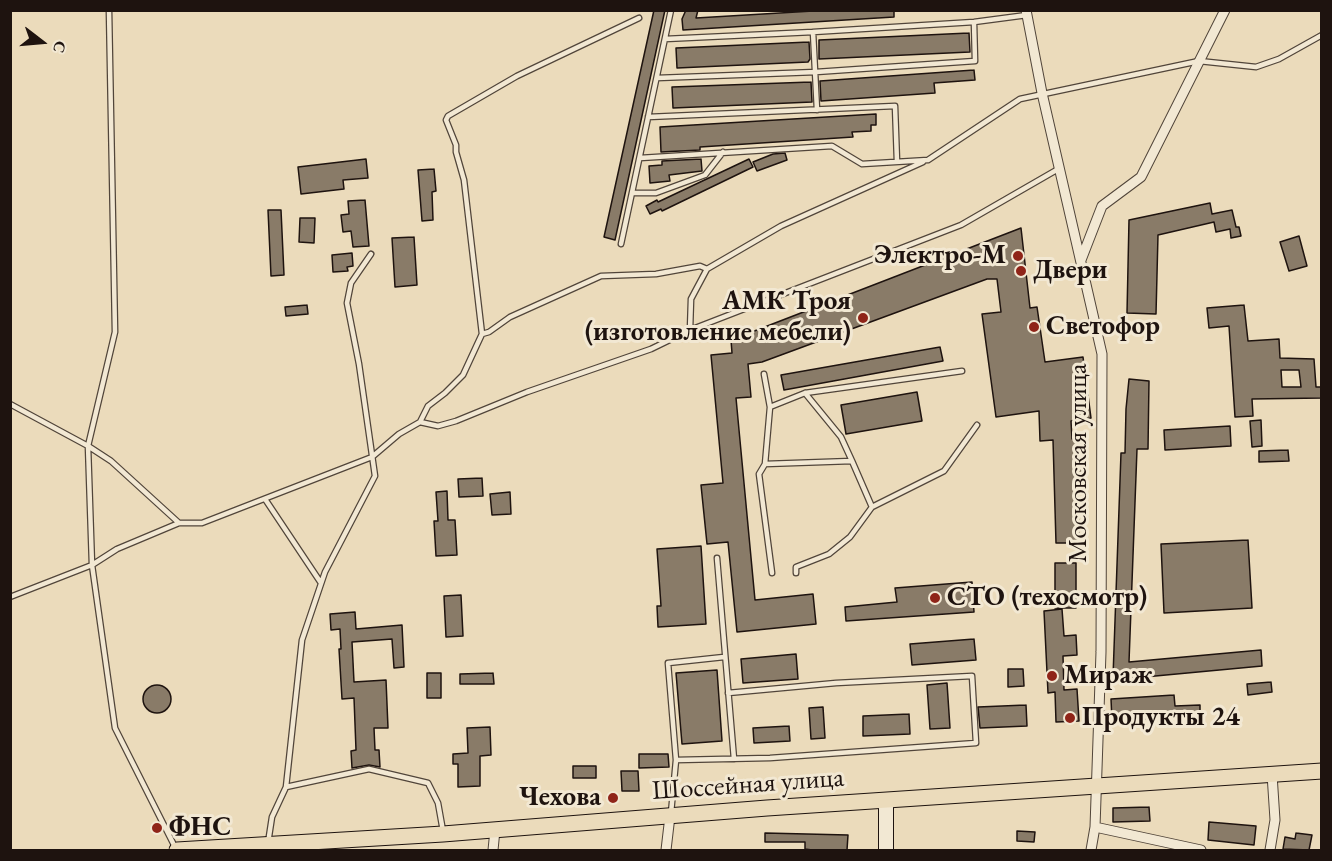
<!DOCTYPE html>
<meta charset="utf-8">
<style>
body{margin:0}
#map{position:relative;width:1332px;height:861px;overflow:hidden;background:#ebdbbb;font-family:"EB Garamond",serif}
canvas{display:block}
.frame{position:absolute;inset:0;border:12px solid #1e130f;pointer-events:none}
.north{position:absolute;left:12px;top:12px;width:60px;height:60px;-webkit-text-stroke:4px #f2e8d3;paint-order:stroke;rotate:106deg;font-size:16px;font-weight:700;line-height:24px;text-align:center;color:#1e130f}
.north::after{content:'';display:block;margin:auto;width:21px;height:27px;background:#1e130f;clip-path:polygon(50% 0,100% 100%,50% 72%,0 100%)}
</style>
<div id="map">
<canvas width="1332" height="861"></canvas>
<div class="frame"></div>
<div class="north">С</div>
</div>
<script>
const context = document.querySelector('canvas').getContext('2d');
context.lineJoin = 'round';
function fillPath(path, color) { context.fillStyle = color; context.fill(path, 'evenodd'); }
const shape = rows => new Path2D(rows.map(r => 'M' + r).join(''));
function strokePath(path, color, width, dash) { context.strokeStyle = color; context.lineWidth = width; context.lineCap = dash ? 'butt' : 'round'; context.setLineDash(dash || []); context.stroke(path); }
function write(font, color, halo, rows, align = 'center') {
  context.font = font + ' "EB Garamond",serif'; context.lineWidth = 6; context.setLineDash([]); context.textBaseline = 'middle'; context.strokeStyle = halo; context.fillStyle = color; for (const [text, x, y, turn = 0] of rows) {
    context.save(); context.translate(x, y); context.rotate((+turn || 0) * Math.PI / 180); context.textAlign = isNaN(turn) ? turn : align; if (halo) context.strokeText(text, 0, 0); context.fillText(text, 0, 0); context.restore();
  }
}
const building = shape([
 [654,10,665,10,615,240,604,237,654,10],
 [686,10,698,10,696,18,830,10,894,10,894,17,683,30,682,19,686,10],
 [969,33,970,52,819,59,819,40,969,33],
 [809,42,810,59,808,62,677,68,676,48,809,42],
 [974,70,975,80,934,83,935,93,821,101,820,81,974,70],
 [811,82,812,102,673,108,672,87,811,82],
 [876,114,876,125,871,125,871,131,852,132,853,137,700,147,700,150,661,152,660,127,876,114],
 [785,153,787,160,757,171,753,162,773,154,785,153],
 [366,159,368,178,343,180,344,189,301,194,298,167,366,159],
 [701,159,702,171,669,175,670,181,650,183,649,166,662,165,662,161,701,159],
 [749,159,753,167,662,211,661,209,650,214,646,206,657,200,658,202,749,159],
 [434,169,436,191,432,192,433,220,422,221,418,170,434,169],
 [365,200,369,246,353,247,351,231,343,232,341,215,349,214,348,201,365,200],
 [1210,203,1212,214,1232,210,1236,227,1239,227,1241,236,1231,238,1230,229,1216,232,1214,222,1158,235,1156,314,1127,313,1129,220,1210,203],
 [268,210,281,210,284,275,271,276,268,210],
 [300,218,315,218,314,243,299,242,300,218],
 [1021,228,1030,308,1037,307,1045,362,1083,357,1091,418,1071,421,1072,439,1082,439,1084,487,1078,487,1079,543,1056,543,1053,440,1040,441,1039,411,996,417,982,314,1001,312,997,279,987,279,762,362,748,364,751,397,736,398,755,600,813,594,816,624,737,632,728,542,707,544,701,485,723,483,711,355,732,353,731,340,1021,228],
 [1299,236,1307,266,1289,271,1280,242,1299,236],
 [414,237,417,285,395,287,392,238,414,237],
 [352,253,353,266,347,267,348,271,333,272,332,255,352,253],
 [307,305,308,314,286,316,285,307,307,305],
 [1244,305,1248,341,1279,339,1280,358,1314,359,1316,387,1322,387,1322,398,1252,399,1253,416,1235,417,1229,326,1209,328,1207,308,1244,305],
 [1281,370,1299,370,1301,387,1282,387,1281,370],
 [940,347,943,361,784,390,781,375,940,347],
 [1129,379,1149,381,1148,449,1137,449,1129,662,1261,650,1262,666,1134,678,1113,677,1121,453,1125,453,1126,409,1129,379],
 [917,392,922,421,846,434,841,405,917,392],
 [1261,420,1262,446,1252,447,1250,421,1261,420],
 [1230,426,1231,446,1165,450,1164,430,1230,426],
 [1288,450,1289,461,1259,462,1259,451,1288,450],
 [482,478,483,496,459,497,458,479,482,478],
 [447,491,448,520,455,520,457,555,436,556,434,521,438,521,436,492,447,491],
 [510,492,511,514,492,515,490,494,510,492],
 [1248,540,1252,608,1164,613,1161,544,1248,540],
 [701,546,706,624,658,627,657,606,661,606,657,549,701,546],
 [1055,563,1076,563,1076,608,1055,608,1055,563],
 [972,582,974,612,846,621,845,607,897,602,895,588,972,582],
 [461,595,463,636,446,637,444,596,461,595],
 [1062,609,1064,636,1076,635,1077,655,1063,656,1064,690,1077,689,1079,721,1056,722,1055,692,1048,693,1044,611,1062,609],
 [355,612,356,629,402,625,404,667,394,668,392,639,352,642,354,682,386,680,388,728,374,728,375,750,379,750,380,767,369,765,352,768,351,751,356,750,354,698,342,699,339,649,341,649,340,629,331,630,330,614,355,612],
 [974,639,976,660,912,665,910,644,974,639],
 [796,654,798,679,743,683,741,659,796,654],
 [1008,669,1023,669,1024,686,1008,687,1008,669],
 [717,670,722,741,682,744,676,673,717,670],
 [427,673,441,673,441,698,427,698,427,673],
 [493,673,494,684,460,684,460,674,493,673],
 [1271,682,1272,692,1248,695,1247,684,1271,682],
 [947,683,950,728,930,729,927,685,947,683],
 '143 699a14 14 0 1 1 28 0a14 14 0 1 1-28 0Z',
 [1174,695,1175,706,1200,705,1200,716,1112,721,1111,699,1174,695],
 [1026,705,1027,726,980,728,978,707,1026,705],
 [823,707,825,738,811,739,809,708,823,707],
 [909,714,910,734,863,736,863,716,909,714],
 [789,726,790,741,754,743,753,728,789,726],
 [490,727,491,755,480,756,480,786,458,787,458,764,453,764,453,754,468,753,467,728,490,727],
 [639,754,668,754,669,767,639,768,639,754],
 [573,766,596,766,596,778,573,778,573,766],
 [621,771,638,771,639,791,622,791,621,771],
 [1149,807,1150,821,1113,822,1113,808,1149,807],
 [1209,822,1256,826,1254,845,1208,840,1209,822],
 [1017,831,1035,832,1034,842,1017,841,1017,831],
 [765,833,848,835,847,850,812,850,805,849,805,842,765,842,765,833],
 [1296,833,1312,835,1309,850,1283,849,1285,837,1295,839,1296,833]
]);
const service = shape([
 [109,10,115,332,88,446,92,565,115,728,176,849],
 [813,32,817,110],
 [665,39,813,32,974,22,1027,15],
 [657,78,816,72,975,61,974,22],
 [648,117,895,106,897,162],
 [640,158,832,146,862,164,928,160,1020,99,1199,61,1256,67,1279,59,1322,35],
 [632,193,656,193,705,175,723,152],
 [621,244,671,10],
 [690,330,691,299,707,269,781,226,923,162],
 [482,334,489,332,510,317,601,276,656,274,700,266,707,269],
 [764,374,770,407,765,464,759,474,772,573],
 [805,393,841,437,852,461],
 [10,404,88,446,111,461,179,523],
 [770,407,805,393,962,371],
 [420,422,438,426,456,421,527,392,651,349,690,330,961,225,1060,168],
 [765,464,852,461,872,507],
 [265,499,321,583],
 [717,558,734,759],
 [796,573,796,567,829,554,850,537,872,507,944,471,977,425],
 [10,597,92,565,117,549,179,523,202,523,372,457,399,434,420,422,428,406,445,393,463,375,482,334,464,180,456,152,456,145,446,120,448,116,517,76,639,18],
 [676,760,770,758,976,743,972,676,836,683,728,693],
 [286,787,369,769,428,783,438,803,443,831],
 [671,813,676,760,668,663,724,657],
 [268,843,272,817,286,787,302,640,325,572,375,476,359,364,347,303,351,283,371,254]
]);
const minor = shape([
 [1026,10,1042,93,1102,354,1101,652,1095,827,1091,850],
 [1081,260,1102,206,1141,177,1225,10],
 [1095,827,1201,850],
 [493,850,495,830],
 [666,850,670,816],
 [1270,850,1275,820,1272,774]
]);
const secondary = shape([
 [886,801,886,850]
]);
const trunk = shape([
 [177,850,443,834,767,808,1322,771]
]);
const markers = [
 [1018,256,6,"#8f2418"],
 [1021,271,6,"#8f2418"],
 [863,318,6,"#8f2418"],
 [1034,327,6,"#8f2418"],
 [935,598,6,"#8f2418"],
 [1052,676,6,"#8f2418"],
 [1070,718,6,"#8f2418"],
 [613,798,6,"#8f2418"],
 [157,828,6,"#8f2418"]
];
const poiNames = [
 ["Электро-М",1006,256,"right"],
 ["Двери",1033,271],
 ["АМК Троя",851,302,"right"],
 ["(изготовление мебели)",851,333,"right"],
 ["Светофор",1046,327],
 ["СТО (техосмотр)",947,598],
 ["Мираж",1064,676],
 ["Продукты 24",1082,718],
 ["Чехова",601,798,"right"],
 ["ФНС",169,828]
];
const streetNames = [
 ["Московская улица",1079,463,-90],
 ["Шоссейная улица",748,785,-4]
];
fillPath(building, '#897b68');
strokePath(building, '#1e130f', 1.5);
strokePath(service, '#51453a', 7);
strokePath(minor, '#51453a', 11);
strokePath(secondary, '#1e130f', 16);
strokePath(trunk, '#1e130f', 17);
strokePath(service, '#f2e8d3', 4.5);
strokePath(minor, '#f2e8d3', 9);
strokePath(secondary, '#f2e8d3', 14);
strokePath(trunk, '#ebdbbb', 15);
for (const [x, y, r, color] of markers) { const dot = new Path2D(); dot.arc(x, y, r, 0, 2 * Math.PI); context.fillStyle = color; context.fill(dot); strokePath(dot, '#f2e8d3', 2); }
write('bold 27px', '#1e130f', '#f2e8d3', poiNames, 'left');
write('27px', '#1e130f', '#f2e8d3', streetNames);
</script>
